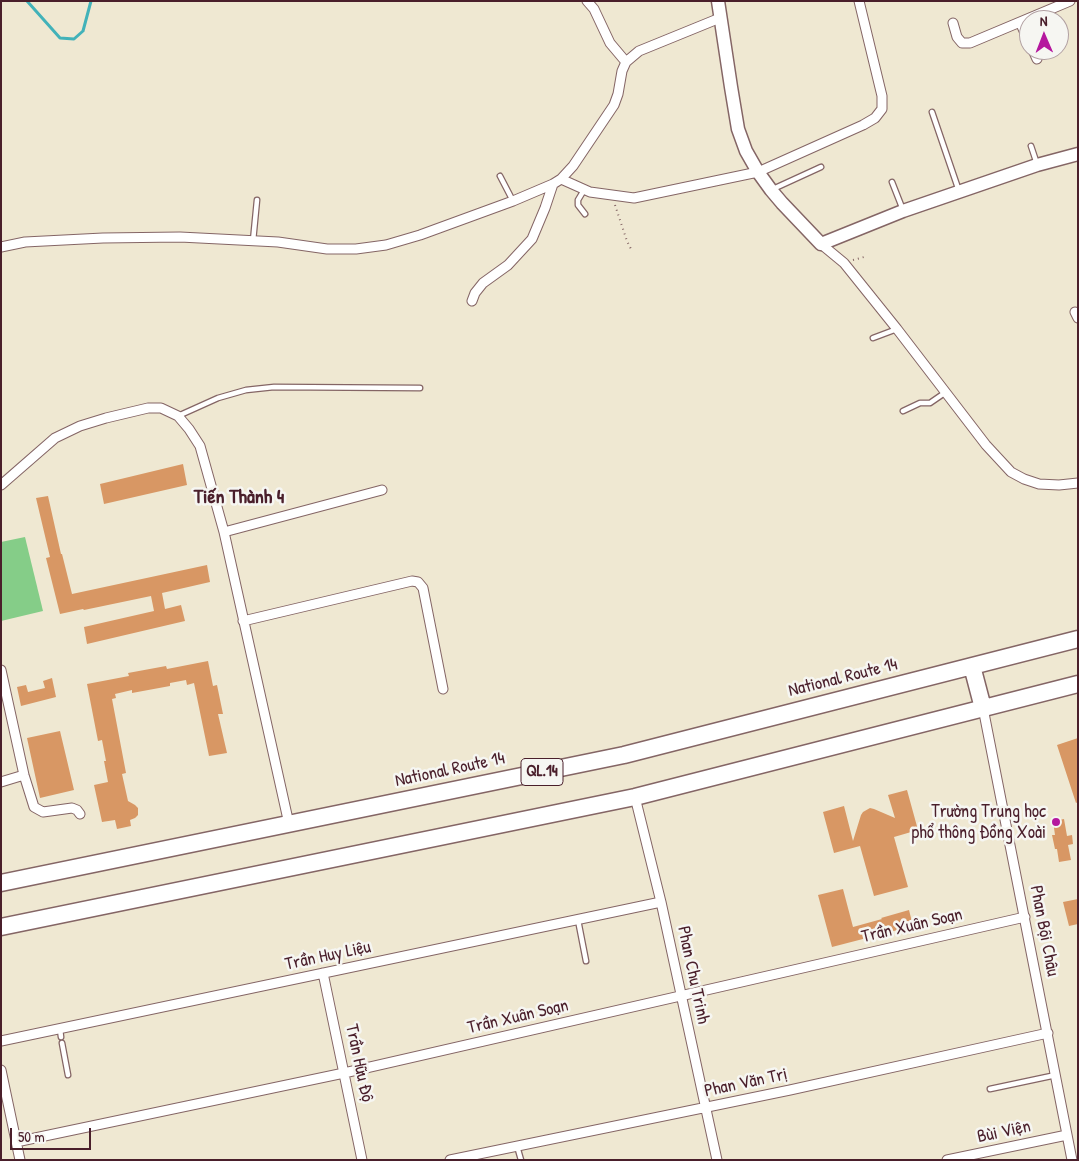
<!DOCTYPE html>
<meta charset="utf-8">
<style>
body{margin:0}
#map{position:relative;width:1079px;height:1161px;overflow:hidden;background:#efe8d2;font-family:"Patrick Hand",sans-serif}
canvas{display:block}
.frame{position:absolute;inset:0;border:2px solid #4a1f2b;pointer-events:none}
.north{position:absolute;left:1019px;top:10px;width:50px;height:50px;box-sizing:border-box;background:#f6f6f2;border:1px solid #b1a0a2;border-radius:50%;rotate:359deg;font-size:14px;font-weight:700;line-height:20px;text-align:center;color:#4a1f2b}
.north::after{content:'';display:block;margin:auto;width:18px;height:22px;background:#b5179e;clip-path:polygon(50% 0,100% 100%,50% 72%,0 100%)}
.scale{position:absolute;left:10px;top:1128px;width:81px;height:22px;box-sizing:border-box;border:2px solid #4a1f2b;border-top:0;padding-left:6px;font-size:15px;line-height:18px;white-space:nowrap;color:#4a1f2b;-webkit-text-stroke:4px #f6f6f2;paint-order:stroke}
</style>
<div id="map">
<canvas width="1079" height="1161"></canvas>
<div class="frame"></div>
<div class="north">N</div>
<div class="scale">50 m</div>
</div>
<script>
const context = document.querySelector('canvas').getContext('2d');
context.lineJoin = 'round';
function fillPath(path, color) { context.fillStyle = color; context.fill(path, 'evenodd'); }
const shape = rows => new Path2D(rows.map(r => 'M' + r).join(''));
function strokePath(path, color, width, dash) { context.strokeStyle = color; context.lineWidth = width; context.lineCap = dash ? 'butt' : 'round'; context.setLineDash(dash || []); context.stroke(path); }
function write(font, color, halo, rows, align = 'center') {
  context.font = font + ' "Patrick Hand",sans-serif'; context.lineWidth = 5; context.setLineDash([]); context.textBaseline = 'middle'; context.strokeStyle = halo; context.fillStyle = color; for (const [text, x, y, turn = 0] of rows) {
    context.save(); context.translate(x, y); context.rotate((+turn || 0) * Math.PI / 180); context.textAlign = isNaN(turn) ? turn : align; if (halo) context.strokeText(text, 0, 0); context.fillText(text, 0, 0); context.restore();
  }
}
const green = shape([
 [25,537,43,611,1,621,1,542]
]);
const stream = shape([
 [27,1,60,38,74,39,83,31,91,1]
]);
const building = shape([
 [183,464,187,485,104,504,100,484],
 [48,496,61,554,62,554,72,594,207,565,210,582,162,593,165,609,181,605,185,621,87,644,84,627,154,611,151,596,84,610,83,609,60,614,46,558,50,557,36,498],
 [208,661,213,686,217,685,223,714,218,714,227,753,209,756,194,683,187,685,186,680,170,683,170,686,132,693,132,690,115,694,116,698,112,699,126,773,122,774,128,801,135,805,138,808,138,815,135,818,130,820,131,826,117,829,115,820,102,822,94,785,108,782,104,761,106,761,102,740,98,741,87,684,129,676,128,673,166,666,167,669],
 [52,678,56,697,21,706,17,687,26,685,28,692,45,688,43,681],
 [60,731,74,790,40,798,27,738],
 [1078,738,1078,802,1076,803,1057,745],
 [907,790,918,830,894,837,908,887,874,896,860,846,834,853,823,812,844,806,853,841,861,815,863,812,870,808,874,809,895,818,888,795],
 [1064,819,1067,836,1072,835,1073,844,1068,845,1071,860,1059,862,1057,849,1055,849,1052,835,1055,835,1053,821],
 [843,889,853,927,882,919,881,918,909,910,913,926,832,947,818,895],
 [1078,899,1078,924,1069,926,1063,902]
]);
const path = shape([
 [615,205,627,241,632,251],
 [853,260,864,257]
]);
const lane = shape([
 [932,112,959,191],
 [1031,146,1037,164],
 [500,176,513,201],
 [892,182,903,210],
 [773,189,821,167],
 [584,190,578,200,578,205,585,214],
 [253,241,257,200],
 [873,338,897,329],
 [903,411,920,403,930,403,946,392],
 [178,416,218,398,246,390,274,387,420,388],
 [578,920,586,961],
 [60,1029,61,1037],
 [62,1043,68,1075],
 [990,1089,1056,1075],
 [517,1146,521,1160]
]);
const street = shape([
 [587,1,594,9,610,43,626,62],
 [1020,22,1029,42],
 [953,23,957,37,962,43,970,43,1070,1],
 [1033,50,1037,59],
 [561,179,590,192,634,198,758,172,863,125,875,118,882,109,882,96,859,1],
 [821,244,844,263,897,329,986,445,1011,472,1024,479,1039,484,1059,485,1078,483],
 [1,247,25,242,103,238,180,237,278,242,327,249,356,249,386,245,420,235,513,201,553,184,561,179,573,166,614,105,618,94,622,71,626,62,639,51,720,18],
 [472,301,475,293,483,283,508,265,532,239,545,208,553,184],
 [1075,312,1078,318],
 [1,485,55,438,80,426,106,418,148,408,161,408,178,416,189,429,200,446,224,532,289,824],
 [224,532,382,490],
 [243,621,412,581,418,582,423,588,443,689],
 [1,670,24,775,34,807,43,812,72,808,77,810,80,814],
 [983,708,1072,1160],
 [1,782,24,775],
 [635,797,661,902,717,1160],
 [323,973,362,1160],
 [1,1041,661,902],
 [1,1070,20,1160],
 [16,1142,344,1073,1025,917],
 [450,1160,790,1090,1048,1033],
 [947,1160,1067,1135]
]);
const secondary = shape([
 [718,1,731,87,738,129,746,151,758,172,771,190,782,203,821,244,903,211,1037,165,1078,154]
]);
const highway = shape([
 [972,666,983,708],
 [1,883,624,755,1078,639],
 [1,927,635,797,1078,684]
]);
const markers = [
 [1056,822,5,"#b5179e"]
];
const shields = [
 [542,772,42]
];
const shieldNames = [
 ["QL.14",542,772]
];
const streetNames = [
 ["National Route 14",843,678,-14],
 ["National Route 14",450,770,-12],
 ["Trần Xuân Soạn",912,926,-13],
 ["Phan Bội Châu",1044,931,79],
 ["Trần Huy Liệu",328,956,-12],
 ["Phan Chu Trinh",693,975,78],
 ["Trần Xuân Soạn",518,1017,-13],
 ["Trần Hữu Độ",359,1063,78],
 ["Phan Văn Trị",746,1083,-12],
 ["Bùi Viện",1004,1132,-12]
];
const poiNames = [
 ["Trường Trung học",1046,812],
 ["phổ thông Đồng Xoài",1046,833]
];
const quarterNames = [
 ["Tiến Thành 4",239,498]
];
fillPath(green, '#85cd88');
strokePath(stream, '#42b2b9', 3);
fillPath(building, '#d89764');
strokePath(lane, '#846565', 7);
strokePath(street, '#846565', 11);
strokePath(secondary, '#846565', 15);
strokePath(highway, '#846565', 19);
strokePath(path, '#846565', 2, [1, 4]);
strokePath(lane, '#fff', 4.5);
strokePath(street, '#fff', 9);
strokePath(secondary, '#fff', 12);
strokePath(highway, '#fff', 16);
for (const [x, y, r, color] of markers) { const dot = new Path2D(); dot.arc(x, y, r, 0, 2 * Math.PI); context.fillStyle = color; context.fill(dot); strokePath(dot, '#f6f6f2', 2); }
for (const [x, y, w] of shields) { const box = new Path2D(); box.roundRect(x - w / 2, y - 13.5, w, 27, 4); context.fillStyle = '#f6f6f2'; context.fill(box); strokePath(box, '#4a1f2b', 1); }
write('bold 16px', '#4a1f2b', null, shieldNames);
write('18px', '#4a1f2b', '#f6f6f2', streetNames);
write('18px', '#4a1f2b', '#f6f6f2', poiNames, 'right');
write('bold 20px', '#4a1f2b', '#f6f6f2', quarterNames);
</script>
